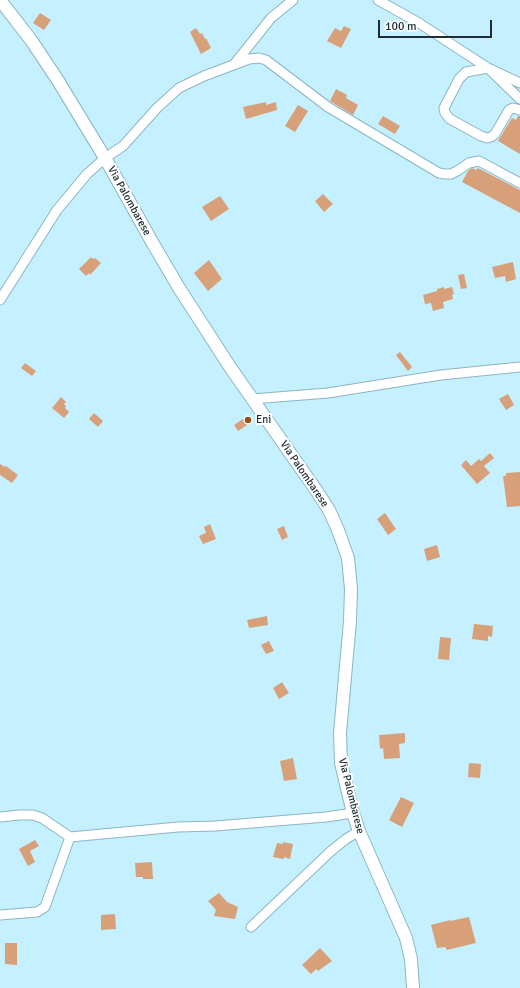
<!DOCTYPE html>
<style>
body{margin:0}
#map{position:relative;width:520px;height:988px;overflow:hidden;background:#c4f0ff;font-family:Signika,sans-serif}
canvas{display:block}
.scale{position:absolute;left:378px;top:20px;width:114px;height:18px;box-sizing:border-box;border:2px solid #1d2d33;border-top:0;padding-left:5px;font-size:12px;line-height:14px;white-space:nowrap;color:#1d2d33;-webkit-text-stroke:3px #fff;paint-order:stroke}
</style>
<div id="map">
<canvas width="520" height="988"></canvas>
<div class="scale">100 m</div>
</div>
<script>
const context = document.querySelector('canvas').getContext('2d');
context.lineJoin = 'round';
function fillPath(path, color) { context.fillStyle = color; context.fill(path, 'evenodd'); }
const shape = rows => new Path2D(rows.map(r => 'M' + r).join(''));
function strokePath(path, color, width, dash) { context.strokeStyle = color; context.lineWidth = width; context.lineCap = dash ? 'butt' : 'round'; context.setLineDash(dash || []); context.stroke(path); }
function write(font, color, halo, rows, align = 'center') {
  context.font = font + ' Signika,sans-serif'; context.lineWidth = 4; context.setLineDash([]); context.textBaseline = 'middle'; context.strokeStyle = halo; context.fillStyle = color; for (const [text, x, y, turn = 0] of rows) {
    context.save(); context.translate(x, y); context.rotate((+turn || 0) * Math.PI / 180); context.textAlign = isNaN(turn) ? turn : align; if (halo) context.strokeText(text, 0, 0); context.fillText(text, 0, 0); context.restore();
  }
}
const building = shape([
 [40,13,51,20,44,30,33,23],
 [344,26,351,29,341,48,327,41,335,28,341,31],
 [196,28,200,34,202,33,205,39,206,38,211,48,201,54,190,32],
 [336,89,347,95,346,98,358,105,353,115,330,101],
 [266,102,266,105,276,102,277,110,246,119,243,107],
 [298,105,308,111,295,132,285,126],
 [383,116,400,126,395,134,378,124],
 [518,116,520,116,520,154,498,141,512,118,516,120],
 [472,168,476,170,478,168,520,190,520,213,462,182,468,171],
 [323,194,333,204,324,212,315,201],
 [220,196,229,209,211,221,202,207],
 [91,257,93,259,95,258,101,263,90,275,89,273,86,276,79,269],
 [209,260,222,279,208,291,194,273],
 [513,262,516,279,506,282,505,276,495,278,492,267],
 [464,274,467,288,461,289,458,275],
 [444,287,444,289,452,287,454,294,452,295,453,299,443,302,444,308,433,311,431,303,425,304,423,295,437,291,437,289],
 [400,352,412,367,408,371,396,355],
 [25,363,36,371,32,376,21,368],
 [508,394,514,405,506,410,499,399],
 [61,397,66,402,64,404,66,406,65,408,69,412,64,418,52,408],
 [94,413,103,421,98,427,89,419],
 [249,415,253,421,238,431,234,425],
 [490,453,494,458,484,466,490,473,477,484,461,465,466,460,471,466,479,459,481,461],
 [0,464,5,467,6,466,18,475,12,483,0,475],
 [520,472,520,506,507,507,503,476,506,476,506,473],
 [385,513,396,529,388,535,377,519],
 [210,524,216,539,203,544,199,536,206,533,204,527],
 [284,526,288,537,282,540,277,529],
 [437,545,440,557,427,561,424,549],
 [267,616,268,625,249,628,247,620],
 [474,624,493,626,492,637,488,636,488,641,472,639],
 [440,637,451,638,449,660,438,659],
 [269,641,274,651,266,654,261,645],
 [282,682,289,693,279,699,273,688],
 [405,733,405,743,399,744,400,758,384,759,383,748,380,749,379,735],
 [293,758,297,779,284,781,280,761],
 [469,763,481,764,480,778,468,777],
 [401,797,414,803,402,827,389,820],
 [35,840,39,846,30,851,35,862,28,866,19,849],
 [283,842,293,844,290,859,284,857,284,859,273,857,277,843,283,844],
 [152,862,153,879,143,879,143,877,136,877,135,863],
 [219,893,227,902,238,907,235,919,214,916,216,910,208,901],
 [115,914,116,929,101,930,101,915],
 [469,917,476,943,447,950,445,947,437,948,431,925,450,920,450,921],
 [5,943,17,943,17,965,5,964],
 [320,948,332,961,318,971,316,969,311,974,302,965]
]);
const minor = shape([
 [378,0,419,23,488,68,520,99],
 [235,63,248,47,271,18,293,0],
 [520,83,488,68,466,72,459,79,444,108,445,113,450,119,481,136,487,138,491,137,495,134,509,110,513,108,520,110],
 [0,300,57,210,87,174,105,158,123,146,157,108,179,88,204,76,249,59,259,58,266,60,328,107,439,173,445,174,451,174,457,171,469,163,479,161,520,183],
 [252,399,328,393,441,375,520,367],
 [0,817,20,815,33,815,42,818,70,837,45,907,37,912,0,915],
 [70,837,178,827,215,826,326,817,353,813],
 [251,927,331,851,346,839,359,831]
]);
const major = shape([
 [0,0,31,40,57,79,105,158,152,242,179,288,230,367,316,490,329,510,338,530,348,558,351,589,350,621,340,733,341,763,353,813,359,831,406,938,411,959,413,988]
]);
const markers = [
 [248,420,4,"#92521d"]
];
const streetNames = [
 ["Via Palombarese",129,201,61],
 ["Via Palombarese",304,474,56],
 ["Via Palombarese",351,796,76]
];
const poiNames = [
 ["Eni",256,420]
];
fillPath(building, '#d8a079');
strokePath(minor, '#8bb5c4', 11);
strokePath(major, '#8bb5c4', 14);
strokePath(minor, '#fff', 9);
strokePath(major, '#fff', 12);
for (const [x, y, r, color] of markers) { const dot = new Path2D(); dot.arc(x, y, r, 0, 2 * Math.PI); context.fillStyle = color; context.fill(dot); strokePath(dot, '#fff', 1.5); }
write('11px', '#1d2d33', '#fff', streetNames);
write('11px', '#1d2d33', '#fff', poiNames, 'left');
</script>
